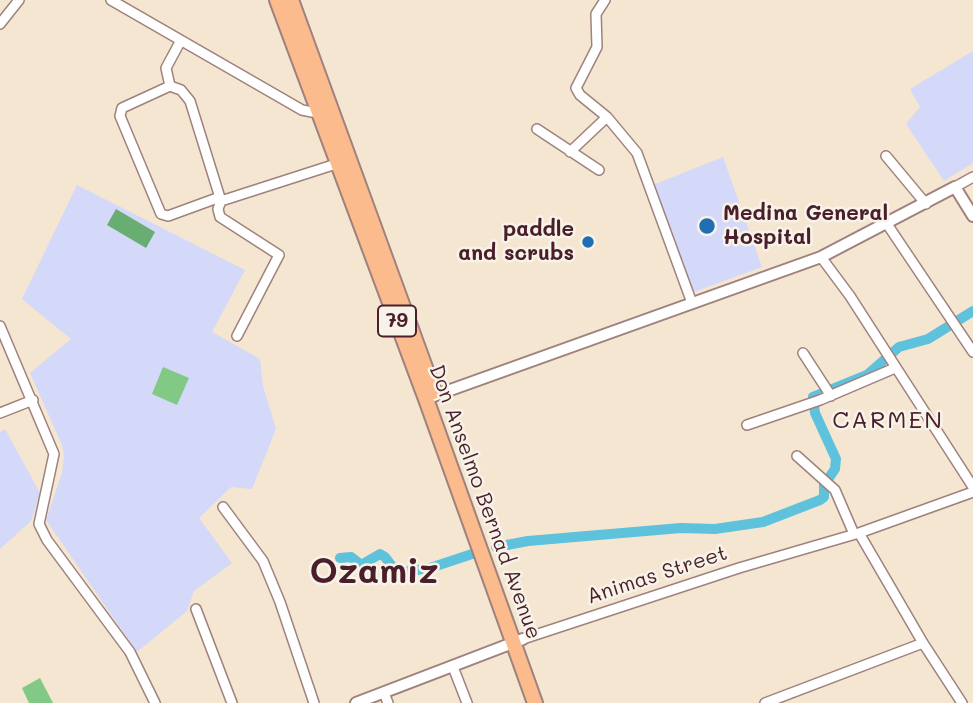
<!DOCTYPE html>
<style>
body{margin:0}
canvas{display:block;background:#f4e6d1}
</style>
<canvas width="973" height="703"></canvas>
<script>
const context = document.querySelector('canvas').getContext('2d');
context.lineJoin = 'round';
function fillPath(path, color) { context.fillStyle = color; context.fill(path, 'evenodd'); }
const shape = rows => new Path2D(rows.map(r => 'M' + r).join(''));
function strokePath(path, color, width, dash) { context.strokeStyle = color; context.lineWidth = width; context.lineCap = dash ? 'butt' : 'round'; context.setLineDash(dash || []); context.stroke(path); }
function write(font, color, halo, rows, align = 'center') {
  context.font = font + ' Mali,sans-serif'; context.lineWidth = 5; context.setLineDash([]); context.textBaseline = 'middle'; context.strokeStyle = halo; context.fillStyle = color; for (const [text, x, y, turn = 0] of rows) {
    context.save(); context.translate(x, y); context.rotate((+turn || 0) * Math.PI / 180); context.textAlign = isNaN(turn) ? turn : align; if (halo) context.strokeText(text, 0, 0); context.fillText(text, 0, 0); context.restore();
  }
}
const built = shape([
 [973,51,973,163,944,181,906,124,920,107,910,89],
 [723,157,762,267,691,293,653,185],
 [77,185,245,270,212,332,260,359,263,386,276,429,252,489,231,487,199,518,232,563,194,591,187,611,137,652,46,520,62,473,64,457,62,445,30,373,71,339,22,299],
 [5,429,40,493,31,521,0,549,0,432]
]);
const green = shape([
 [163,367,189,378,177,405,152,394],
 [40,678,53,703,29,703,22,688]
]);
const forest = shape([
 [116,209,155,232,146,248,107,225]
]);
const canal = shape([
 [496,547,528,541,681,528,715,529,763,522,820,500,824,497,824,485,835,469,836,459,815,413,813,397,867,375,899,347,928,339,973,311],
 [340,558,351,557,361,565,380,554,385,557,397,573,430,568,472,554]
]);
const minor = shape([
 [111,0,302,110,312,112,321,110],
 [605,0,596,14,597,47,576,88,580,95,607,117,637,153,692,303],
 [0,24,19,0],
 [180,42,166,68,170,86,122,108,120,116,161,214,168,216,220,197],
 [170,86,181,90,190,101,221,201,336,164],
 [537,129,599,170],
 [570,152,607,117],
 [886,156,926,204],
 [955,187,973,177],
 [221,201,218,209,220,217,279,255,237,336],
 [887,224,973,352],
 [821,257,850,296,973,487],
 [0,326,54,454,39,524,47,540,130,652,155,703],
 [803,353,831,396],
 [0,413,33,400],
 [747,425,820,400,895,368],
 [797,456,835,490,854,534],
 [223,507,263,561,280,602,314,703],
 [859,533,923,643,962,703],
 [196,609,232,703],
 [523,639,739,568,859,533,973,492],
 [453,667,467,703],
 [384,693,388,703],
 [765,703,923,643]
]);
const tertiary = shape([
 [428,398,821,257,955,187,973,216],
 [356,703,523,639]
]);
const primary = shape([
 [277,0,426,399,535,703],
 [291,0,434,392]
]);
const markers = [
 [707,226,9,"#1f6fb2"],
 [588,242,7,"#1f6fb2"]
];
const shields = [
 [397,321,38]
];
const shieldNames = [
 ["79",397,321]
];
const poiNames = [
 ["Medina General",723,214],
 ["Hospital",723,238],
 ["paddle",574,230,"right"],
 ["and scrubs",574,254,"right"]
];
const streetNames = [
 ["Don Anselmo Bernad Avenue",485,502,70],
 ["Animas Street",657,575,-18]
];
const quarterNames = [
 ["CARMEN",888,421]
];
const townNames = [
 ["Ozamiz",374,572]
];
fillPath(built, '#d4d8f9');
fillPath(green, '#81c985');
fillPath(forest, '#68ad72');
strokePath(canal, '#5fc2dd', 10);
strokePath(minor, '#9f827e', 12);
strokePath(tertiary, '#9f827e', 14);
strokePath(primary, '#9f827e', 18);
strokePath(minor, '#fff', 9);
strokePath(tertiary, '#fff', 10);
strokePath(primary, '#fbbb8d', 14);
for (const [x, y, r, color] of markers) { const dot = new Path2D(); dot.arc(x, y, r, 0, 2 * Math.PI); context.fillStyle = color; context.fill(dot); strokePath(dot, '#f7f3e8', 2.5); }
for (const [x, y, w] of shields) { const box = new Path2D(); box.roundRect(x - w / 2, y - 15.5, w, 31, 5); context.fillStyle = '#f7f3e8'; context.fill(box); strokePath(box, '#4a1f2b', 2); }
write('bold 19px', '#4a1f2b', null, shieldNames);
write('bold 21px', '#4a1f2b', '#f7f3e8', poiNames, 'left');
write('21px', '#4a1f2b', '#f7f3e8', streetNames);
context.letterSpacing = '2px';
write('24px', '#4a1f2b', '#f7f3e8', quarterNames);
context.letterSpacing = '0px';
write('bold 35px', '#4a1f2b', '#f7f3e8', townNames);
</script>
